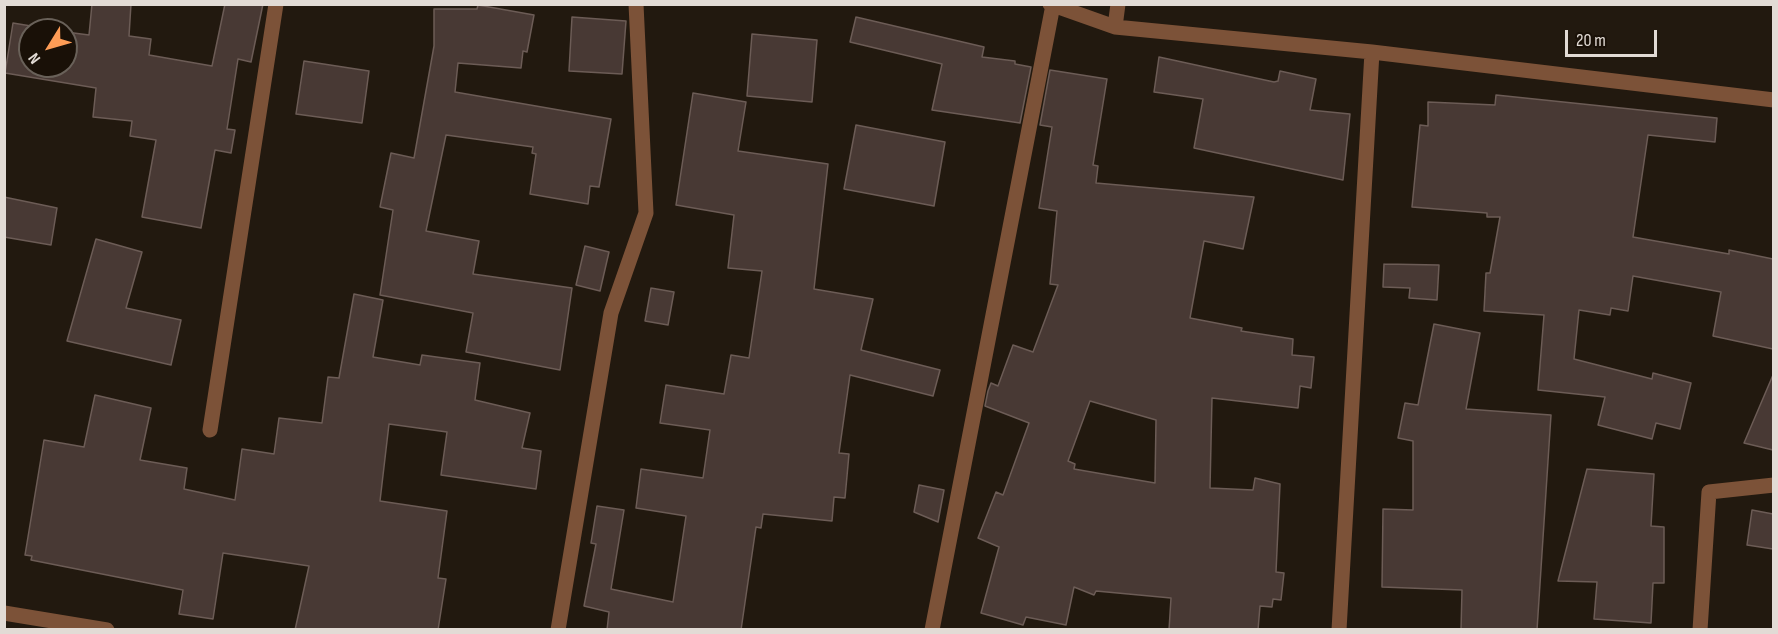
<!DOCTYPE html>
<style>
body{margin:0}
#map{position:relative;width:1778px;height:634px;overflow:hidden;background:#22190f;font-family:"Sofia Sans Condensed",sans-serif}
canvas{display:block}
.frame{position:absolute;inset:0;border:6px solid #e2dbd5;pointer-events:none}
.north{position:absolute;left:18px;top:18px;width:60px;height:60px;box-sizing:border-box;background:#191007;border:2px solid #696159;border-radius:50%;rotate:233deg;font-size:16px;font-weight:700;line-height:24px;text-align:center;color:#e2dbd5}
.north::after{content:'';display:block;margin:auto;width:21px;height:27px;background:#fd9c56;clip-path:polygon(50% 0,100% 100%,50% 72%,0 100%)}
.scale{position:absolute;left:1565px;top:30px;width:92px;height:27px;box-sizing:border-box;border:3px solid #e2dbd5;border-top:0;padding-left:8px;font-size:18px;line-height:21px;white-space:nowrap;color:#e2dbd5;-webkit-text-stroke:4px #191007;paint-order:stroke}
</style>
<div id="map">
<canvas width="1778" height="634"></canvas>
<div class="frame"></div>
<div class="north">N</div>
<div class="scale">20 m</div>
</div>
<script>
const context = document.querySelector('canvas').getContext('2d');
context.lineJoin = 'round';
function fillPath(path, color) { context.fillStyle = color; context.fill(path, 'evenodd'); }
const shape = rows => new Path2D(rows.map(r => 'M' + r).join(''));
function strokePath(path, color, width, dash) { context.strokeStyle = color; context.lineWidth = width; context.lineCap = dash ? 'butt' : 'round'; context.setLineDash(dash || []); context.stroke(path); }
const building = shape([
 [92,4,131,4,129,36,151,39,149,55,212,66,225,4,263,4,251,62,238,59,227,129,235,130,231,153,215,150,201,228,142,217,156,140,130,136,132,121,93,117,96,88,5,73,13,23,55,30,30,30,30,66,66,66,66,32,89,35,92,4],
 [478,5,534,15,527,52,523,51,521,68,458,63,455,92,611,119,599,187,590,186,588,204,530,194,536,154,532,153,533,147,446,135,426,231,479,241,473,274,572,288,560,370,466,352,473,313,380,295,393,210,380,207,391,153,414,158,434,46,434,9,477,9,478,5],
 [572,17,626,21,622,74,569,71,572,17],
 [856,17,984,47,982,57,1015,61,1015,64,1031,67,1020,123,932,110,942,64,850,42,856,17],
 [752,34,817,40,812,102,747,96,752,34],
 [1159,57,1274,82,1278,81,1280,71,1316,79,1310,110,1350,114,1343,180,1194,148,1203,99,1154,92,1159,57],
 [304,61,369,71,362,123,296,114,304,61],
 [1050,70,1107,79,1093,165,1098,166,1096,183,1254,197,1243,249,1204,241,1190,318,1242,328,1241,331,1293,339,1292,355,1314,357,1311,388,1300,386,1298,408,1212,398,1210,488,1253,490,1255,478,1280,484,1276,572,1284,573,1281,600,1273,599,1272,607,1260,606,1258,630,1169,630,1171,598,1096,591,1094,595,1074,587,1066,625,1026,617,1023,625,981,613,999,547,978,538,996,492,1003,495,1029,423,985,406,988,391,991,383,998,386,1013,345,1033,352,1058,285,1050,284,1057,211,1039,208,1052,127,1040,125,1050,70],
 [1090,401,1156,420,1155,483,1074,469,1075,464,1068,461,1090,401],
 [693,93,746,102,738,151,828,164,814,289,873,299,861,350,940,370,933,396,850,375,839,453,849,454,845,498,834,497,832,521,763,514,761,528,756,527,741,630,607,630,609,612,584,606,596,544,591,543,597,506,624,510,611,589,673,602,686,516,636,508,641,469,703,478,710,430,660,423,666,385,724,394,731,355,749,358,762,271,728,268,734,215,676,205,693,93],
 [1496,95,1717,118,1715,142,1648,135,1633,237,1729,254,1729,250,1773,259,1773,349,1713,336,1721,292,1633,276,1628,311,1611,308,1610,315,1579,310,1574,359,1652,379,1653,373,1691,383,1680,429,1656,423,1652,439,1598,425,1605,397,1538,390,1544,315,1484,311,1486,273,1490,273,1500,217,1487,217,1487,213,1412,207,1420,125,1428,126,1428,102,1495,105,1496,95],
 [856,125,945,142,934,206,844,189,856,125],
 [4,197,57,208,51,245,4,237,4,197],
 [96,239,142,252,126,308,181,320,171,365,67,341,96,239],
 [585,246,609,252,600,291,576,285,585,246],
 [1384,264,1439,265,1437,300,1409,298,1410,288,1383,287,1384,264],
 [651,288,674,292,668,325,645,321,651,288],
 [354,294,383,300,373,357,420,365,422,355,480,363,475,400,530,413,522,448,541,451,536,489,441,475,447,432,389,424,380,501,447,511,438,578,446,579,438,630,295,630,309,566,223,553,213,619,179,614,183,590,31,560,32,556,25,555,44,440,84,447,95,395,151,408,140,460,187,468,184,489,235,500,242,449,274,454,279,418,322,423,328,377,339,378,354,294],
 [1434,324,1480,333,1466,409,1551,415,1537,630,1461,630,1462,590,1382,587,1383,509,1413,510,1413,441,1398,438,1405,403,1418,405,1434,324],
 [1773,375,1773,450,1744,443,1773,375],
 [1587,469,1654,474,1651,526,1664,527,1664,583,1653,583,1651,623,1594,619,1597,582,1558,581,1587,469],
 [919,485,944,490,938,522,914,512,919,485],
 [1752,510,1773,514,1773,549,1747,545,1752,510]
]);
const minor = shape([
 [1050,4,1115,27,1372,52,1774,100],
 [1115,27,1118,4],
 [210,430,276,4],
 [4,613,107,630],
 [558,630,611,313,646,213,636,4],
 [932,630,1053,5],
 [1339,630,1372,52],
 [1700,630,1709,492,1774,485]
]);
fillPath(building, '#483934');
strokePath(building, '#6c5c56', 1.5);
strokePath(minor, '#7c5238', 15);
</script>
